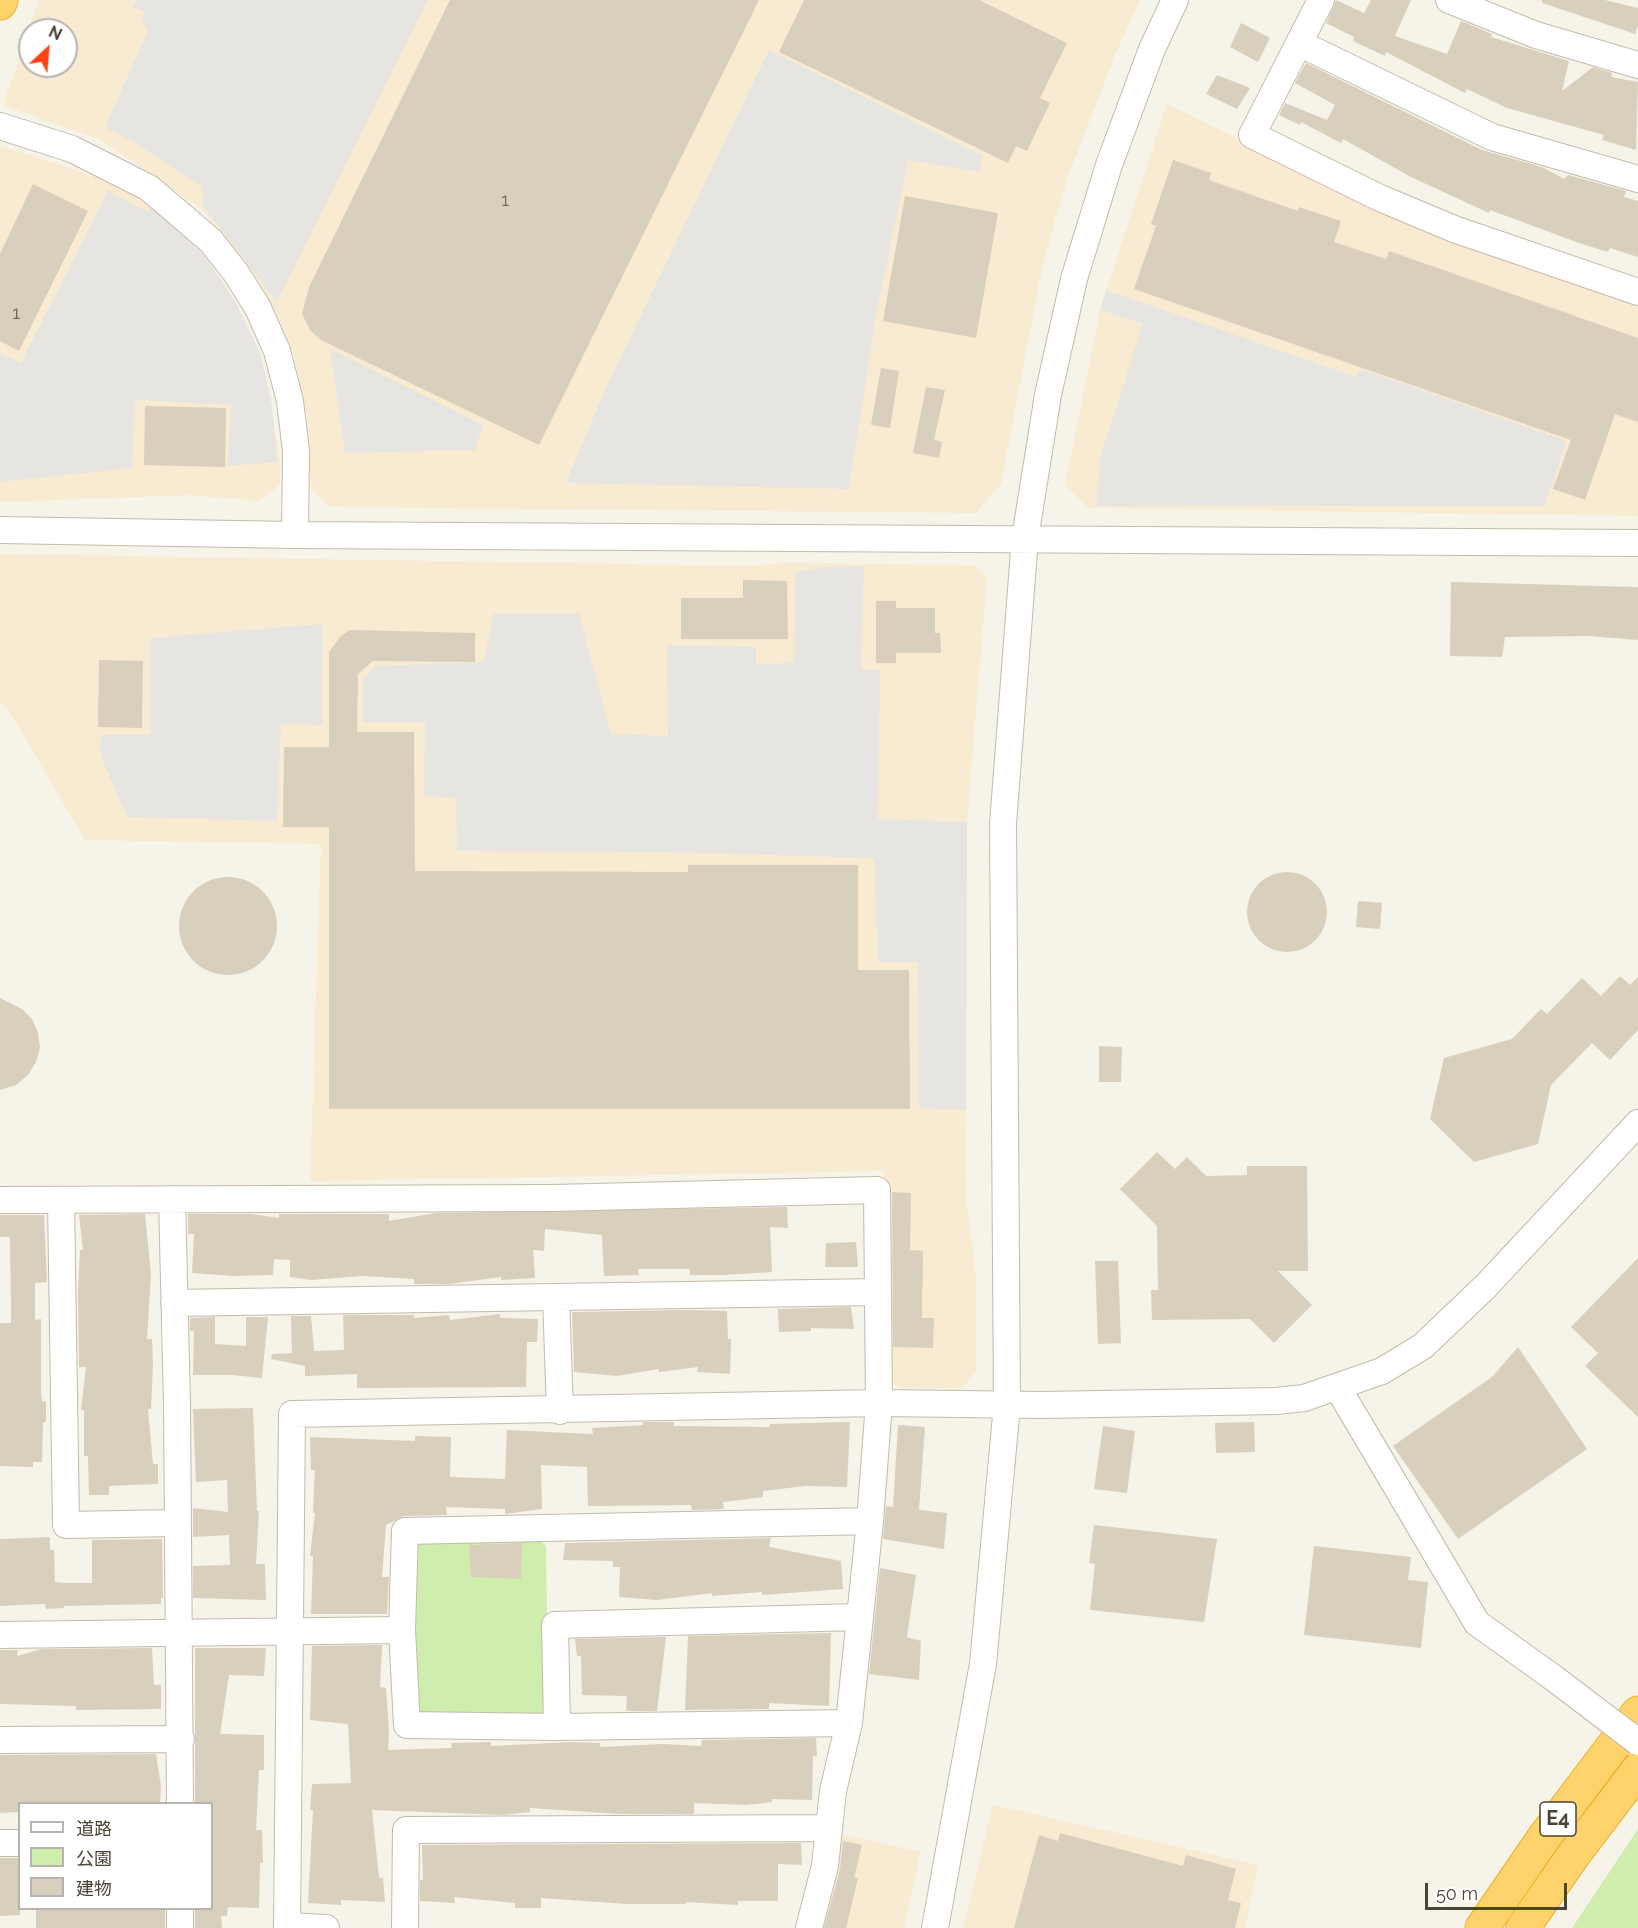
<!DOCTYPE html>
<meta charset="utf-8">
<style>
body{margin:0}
#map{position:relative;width:1638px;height:1928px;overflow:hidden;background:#f6f3e9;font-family:Raleway,"Noto Sans JP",sans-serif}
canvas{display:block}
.legend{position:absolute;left:18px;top:1802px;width:195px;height:108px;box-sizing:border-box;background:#fff;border:2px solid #b7b4af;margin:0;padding:8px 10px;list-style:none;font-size:18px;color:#4b4336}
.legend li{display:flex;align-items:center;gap:12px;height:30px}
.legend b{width:30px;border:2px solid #b7b4af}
.north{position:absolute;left:18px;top:18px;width:60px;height:60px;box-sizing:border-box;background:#fff;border:2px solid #b7b4af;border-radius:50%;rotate:26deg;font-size:16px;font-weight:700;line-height:24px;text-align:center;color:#4b4336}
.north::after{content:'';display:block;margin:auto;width:21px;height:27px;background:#ff4317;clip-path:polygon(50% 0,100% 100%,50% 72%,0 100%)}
.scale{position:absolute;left:1425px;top:1883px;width:142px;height:27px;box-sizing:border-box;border:3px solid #4b4336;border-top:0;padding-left:8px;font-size:18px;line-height:21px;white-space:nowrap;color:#4b4336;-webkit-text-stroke:4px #fff;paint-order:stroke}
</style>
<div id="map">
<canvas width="1638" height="1928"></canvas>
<ul class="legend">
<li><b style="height:8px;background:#fff"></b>道路</li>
<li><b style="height:16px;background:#cfeeae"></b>公園</li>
<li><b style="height:16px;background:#d9cfbd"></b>建物</li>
</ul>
<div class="north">N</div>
<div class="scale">50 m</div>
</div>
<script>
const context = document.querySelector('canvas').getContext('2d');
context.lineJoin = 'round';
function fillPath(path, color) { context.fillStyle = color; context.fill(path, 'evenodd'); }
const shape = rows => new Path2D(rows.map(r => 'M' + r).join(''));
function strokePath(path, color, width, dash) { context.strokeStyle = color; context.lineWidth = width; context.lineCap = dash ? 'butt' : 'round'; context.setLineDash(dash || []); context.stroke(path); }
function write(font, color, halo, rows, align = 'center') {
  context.font = font + ' Raleway,sans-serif'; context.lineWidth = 6; context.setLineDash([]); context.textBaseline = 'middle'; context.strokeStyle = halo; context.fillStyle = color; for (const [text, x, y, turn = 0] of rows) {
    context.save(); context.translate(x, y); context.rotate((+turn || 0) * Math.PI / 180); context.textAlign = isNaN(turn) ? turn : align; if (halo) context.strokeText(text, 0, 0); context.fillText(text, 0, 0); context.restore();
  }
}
const commercial = shape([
 [39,0,1140,0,1115,55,1067,179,1043,264,1001,484,976,513,330,507,311,490,307,415,294,354,275,309,250,268,203,210,101,140,3,105],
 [30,30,66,30,66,66,30,66],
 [1167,104,1420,227,1638,305,1638,516,1088,508,1065,485,1100,310],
 [0,146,117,183,155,209,206,257,236,303,261,355,280,458,280,485,259,501,191,495,0,502],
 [0,554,748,566,787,563,974,565,987,578,967,822,966,1169,967,1202,976,1276,976,1371,962,1388,900,1388,889,1380,884,1171,310,1181,321,844,85,840,11,714,0,702],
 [993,1805,1258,1865,1245,1928,963,1928],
 [836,1833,921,1852,904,1928,814,1928]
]);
const green = shape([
 [533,1533,546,1546,548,1708,538,1718,426,1719,416,1709,415,1546,425,1535],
 [1638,1829,1638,1928,1572,1928]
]);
const parking = shape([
 [137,0,428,0,277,302,203,206,202,186,132,141,105,127,148,31,142,20,145,12,133,7],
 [769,50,983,156,979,172,908,160,876,316,849,489,566,483,605,390],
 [108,191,147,211,155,209,206,257,236,303,261,355,272,406,277,462,228,466,231,405,135,400,132,468,0,482,0,353,21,363],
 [1106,290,1356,377,1361,369,1566,441,1545,506,1096,506,1101,454,1143,324,1100,310],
 [330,349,483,425,475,450,345,453],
 [864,566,861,669,880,669,878,819,967,822,966,1110,919,1108,918,962,878,962,874,858,667,852,457,851,456,798,424,796,425,723,363,722,363,678,376,666,484,662,493,614,579,614,611,734,668,736,667,645,756,647,756,664,794,663,795,572,827,567],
 [323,624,322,725,281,724,277,821,127,817,100,754,101,735,151,735,151,638]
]);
const building = shape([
 [450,0,759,0,539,445,321,340,310,330,302,314,309,287],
 [804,0,979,0,1067,43,1040,98,1050,103,1027,151,1016,146,1008,163,779,52],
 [1336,0,1364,13,1371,0,1411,0,1395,36,1447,54,1461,21,1492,34,1491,37,1569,61,1562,91,1593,67,1612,73,1611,77,1638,82,1636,150,1602,140,1604,135,1507,108,1467,89,1465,93,1386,52,1385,56,1353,41,1354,37,1326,23],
 [1542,0,1605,0,1638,8,1638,26,1635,34,1542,3],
 [1241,23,1270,38,1258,62,1230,47],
 [1306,63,1482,150,1542,167,1564,179,1568,175,1626,191,1624,197,1638,201,1638,257,1610,248,1608,252,1579,243,1490,210,1489,213,1411,177,1343,139,1341,143,1301,122,1300,125,1279,115,1285,103,1327,120,1335,105,1295,83],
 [1217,75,1250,88,1237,109,1206,94],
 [1173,160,1211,173,1209,180,1298,211,1299,207,1341,221,1334,242,1386,259,1389,251,1638,338,1638,422,1615,414,1585,500,1553,489,1571,440,1134,289,1156,226,1151,224],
 [33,184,88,211,19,351,0,341,0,254],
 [905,196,998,213,976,338,883,321],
 [881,368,899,371,890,428,871,425],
 [926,387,945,390,934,440,942,442,939,458,913,453],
 [145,406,226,408,225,467,144,465],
 [743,580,787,581,788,639,681,639,681,598,743,598],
 [1451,582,1638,587,1638,640,1588,636,1505,637,1502,657,1450,656],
 [876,601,896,601,896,608,935,608,935,633,940,633,941,653,896,653,896,663,876,663],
 [350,630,475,633,475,662,373,661,358,674,357,732,414,732,415,871,688,872,688,865,858,865,858,970,909,970,910,1109,329,1109,329,827,283,827,284,747,329,747,329,652,341,636],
 [99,660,143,661,142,728,98,727],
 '1247 912a40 40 0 1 1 80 0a40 40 0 1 1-80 0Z',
 '179 926a49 49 0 1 1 98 0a49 49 0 1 1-98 0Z',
 [1358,901,1382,903,1380,929,1356,927],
 [1620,976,1630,985,1638,977,1638,1030,1610,1060,1592,1043,1551,1085,1538,1144,1474,1162,1430,1119,1444,1058,1512,1039,1541,1009,1547,1014,1582,978,1601,996],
 [0,998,22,1009,32,1019,38,1033,40,1048,36,1062,28,1075,16,1085,0,1090],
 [1099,1046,1122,1047,1121,1082,1099,1082],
 [1157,1152,1175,1169,1187,1157,1206,1176,1247,1175,1247,1166,1307,1166,1308,1271,1278,1271,1312,1305,1274,1343,1250,1319,1152,1320,1151,1290,1158,1290,1157,1226,1120,1189],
 [892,1192,911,1193,910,1250,923,1251,922,1318,934,1318,933,1348,893,1347],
 [787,1207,788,1228,770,1227,772,1272,723,1275,690,1275,690,1269,638,1269,639,1275,604,1276,602,1235,545,1229,544,1251,533,1250,535,1278,501,1280,501,1277,449,1284,414,1284,414,1279,362,1276,311,1280,290,1277,290,1260,274,1259,273,1275,233,1276,192,1273,194,1234,188,1234,188,1214,251,1214,279,1218,279,1214,389,1214,389,1221,436,1213],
 [145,1214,151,1274,147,1339,152,1339,153,1365,151,1409,148,1409,153,1464,158,1464,158,1484,109,1486,109,1495,89,1495,88,1456,84,1456,84,1410,81,1410,86,1367,79,1367,78,1293,80,1250,83,1250,79,1215],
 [0,1215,44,1215,47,1282,35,1283,35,1320,41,1319,41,1393,42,1402,46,1401,46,1422,43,1422,42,1462,33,1462,33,1467,0,1466,0,1323,11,1323,11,1304,10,1237,0,1237],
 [856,1242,858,1267,825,1267,826,1243],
 [1638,1258,1638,1417,1585,1366,1598,1353,1571,1327],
 [1095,1261,1118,1261,1121,1343,1098,1344],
 [851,1307,854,1329,811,1328,811,1331,779,1332,778,1309],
 [686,1310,727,1311,728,1339,731,1339,730,1374,697,1372,698,1367,659,1372,659,1369,617,1376,574,1372,572,1312],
 [500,1314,500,1318,538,1319,537,1342,527,1342,526,1387,357,1388,357,1374,305,1376,305,1366,271,1359,272,1354,292,1353,291,1316,311,1316,314,1351,344,1350,343,1315,414,1315,414,1318,449,1315,450,1320],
 [215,1317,215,1344,246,1346,246,1317,268,1317,262,1378,232,1375,193,1375,194,1331,190,1331,190,1318],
 [1518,1347,1587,1449,1458,1539,1393,1446,1492,1377],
 [253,1408,257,1511,259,1511,256,1564,265,1564,266,1600,193,1598,193,1566,230,1565,229,1535,193,1537,193,1508,228,1512,227,1480,196,1482,193,1409],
 [643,1422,674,1422,674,1426,770,1427,770,1424,850,1422,847,1487,805,1486,763,1491,763,1497,723,1502,724,1509,692,1510,691,1505,588,1506,587,1467,541,1465,542,1509,505,1514,505,1509,446,1507,447,1515,404,1516,386,1525,382,1577,389,1577,387,1614,311,1614,313,1556,310,1556,315,1513,313,1513,315,1470,311,1470,310,1437,415,1441,415,1436,451,1437,450,1477,505,1479,507,1430,593,1434,592,1428,643,1425],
 [1254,1422,1255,1452,1216,1453,1215,1423],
 [898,1425,925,1427,919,1510,947,1513,944,1549,883,1539,886,1506,893,1507],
 [1103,1426,1135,1431,1127,1493,1094,1489],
 [1094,1525,1217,1539,1204,1622,1090,1610,1095,1564,1089,1563],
 [50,1537,50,1550,54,1550,55,1582,63,1583,92,1583,92,1540,162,1539,163,1598,161,1598,161,1604,64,1606,64,1608,46,1609,45,1604,0,1606,0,1539],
 [771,1538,769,1547,841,1561,843,1589,762,1595,762,1592,712,1596,712,1593,657,1600,619,1597,620,1567,613,1567,613,1561,563,1560,565,1543],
 [522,1543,521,1579,471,1577,469,1545],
 [1314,1546,1411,1557,1408,1580,1428,1582,1421,1648,1304,1635],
 [880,1568,916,1575,907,1637,921,1641,919,1680,869,1674],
 [831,1633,829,1706,769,1703,769,1709,685,1710,688,1636],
 [666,1637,657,1711,626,1711,627,1696,582,1695,581,1656,577,1656,575,1639],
 [382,1645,380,1687,386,1688,389,1732,388,1750,452,1748,451,1743,491,1742,491,1746,570,1742,600,1743,600,1747,663,1744,701,1746,702,1740,816,1738,817,1756,813,1756,812,1800,772,1799,772,1802,746,1805,694,1803,694,1814,619,1814,530,1808,530,1812,503,1815,372,1810,379,1878,383,1878,385,1902,341,1900,341,1905,308,1903,313,1810,310,1810,312,1784,351,1783,348,1724,310,1720,312,1646],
 [152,1648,154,1685,161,1685,161,1709,76,1710,76,1706,0,1704,0,1650,18,1650,17,1656,42,1649],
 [195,1648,266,1648,264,1676,229,1675,220,1734,264,1735,264,1770,259,1770,256,1830,262,1830,263,1863,260,1863,259,1908,228,1907,227,1916,221,1916,222,1928,195,1928,195,1908,212,1908,212,1803,195,1803],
 [156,1754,161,1787,160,1803,20,1803,20,1812,0,1813,0,1755],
 [1060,1833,1183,1866,1186,1855,1236,1869,1228,1900,1241,1903,1235,1928,1014,1928,1039,1835,1058,1841],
 [843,1841,862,1845,854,1878,858,1878,846,1928,824,1928,840,1870],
 [801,1843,802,1865,778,1864,778,1901,738,1901,738,1905,686,1902,686,1904,627,1904,541,1898,541,1908,515,1908,515,1903,454,1897,455,1903,420,1901,420,1880,423,1880,422,1845],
 [0,1858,20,1858,20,1915,0,1916],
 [36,1908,165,1908,165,1928,36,1928]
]);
const minor = shape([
 [1321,0,1252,135,1380,198,1454,229,1638,292],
 [1449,0,1536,35,1638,65],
 [1299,43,1492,137,1638,179],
 [0,126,72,149,149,188,211,241,236,273,258,308,277,351,290,401,296,451,295,535],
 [0,530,295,535,1638,543],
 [172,1199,177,1403,180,1804],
 [0,1200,553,1198,877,1190,879,1403,870,1521,849,1723,833,1791,825,1866,809,1928],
 [61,1200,66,1525,177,1523],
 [556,1297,878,1292],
 [174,1303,556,1297,560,1411],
 [1338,1388,1477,1623,1555,1679],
 [0,1635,402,1630],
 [849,1723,557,1727,407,1725,402,1630,405,1531,870,1521],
 [557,1727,555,1625,858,1617],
 [0,1740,181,1739],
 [0,1843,20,1843],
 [287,1926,326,1928],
 [180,1928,180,1908],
 [287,1928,292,1414,879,1403,1041,1405,1276,1401,1304,1398,1382,1371,1423,1346,1486,1286,1638,1123],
 [405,1928,406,1830,829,1828],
 [935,1928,983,1664,1007,1405,1003,824,1025,538,1048,395,1074,279,1109,165,1152,49,1175,0]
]);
const highway = shape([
 [0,3,1,0],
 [1482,1928,1545,1836,1638,1713],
 [1523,1928,1572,1857,1638,1770]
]);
const minorBridge = shape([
 [1555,1679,1638,1742]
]);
const numberNames = [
 ["1",505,201],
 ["1",16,314]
];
const shields = [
 [1558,1819,36]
];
const shieldNames = [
 ["E4",1558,1819]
];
fillPath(commercial, '#f9ead2');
fillPath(green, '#cfeeae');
fillPath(parking, '#e7e5e1');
fillPath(building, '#d9cfbd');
strokePath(minor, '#c3bbaa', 28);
strokePath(highway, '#eeae2a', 35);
strokePath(minor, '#fff', 26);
strokePath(highway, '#ffd36b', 33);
strokePath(minorBridge, '#c3bbaa', 28, []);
strokePath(minorBridge, '#fff', 26);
write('18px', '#6e6658', null, numberNames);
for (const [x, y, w] of shields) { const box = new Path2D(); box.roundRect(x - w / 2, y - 17, w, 34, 4.5); context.fillStyle = '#fff'; context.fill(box); strokePath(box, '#4b4336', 1.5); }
write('bold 20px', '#4b4336', null, shieldNames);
</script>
